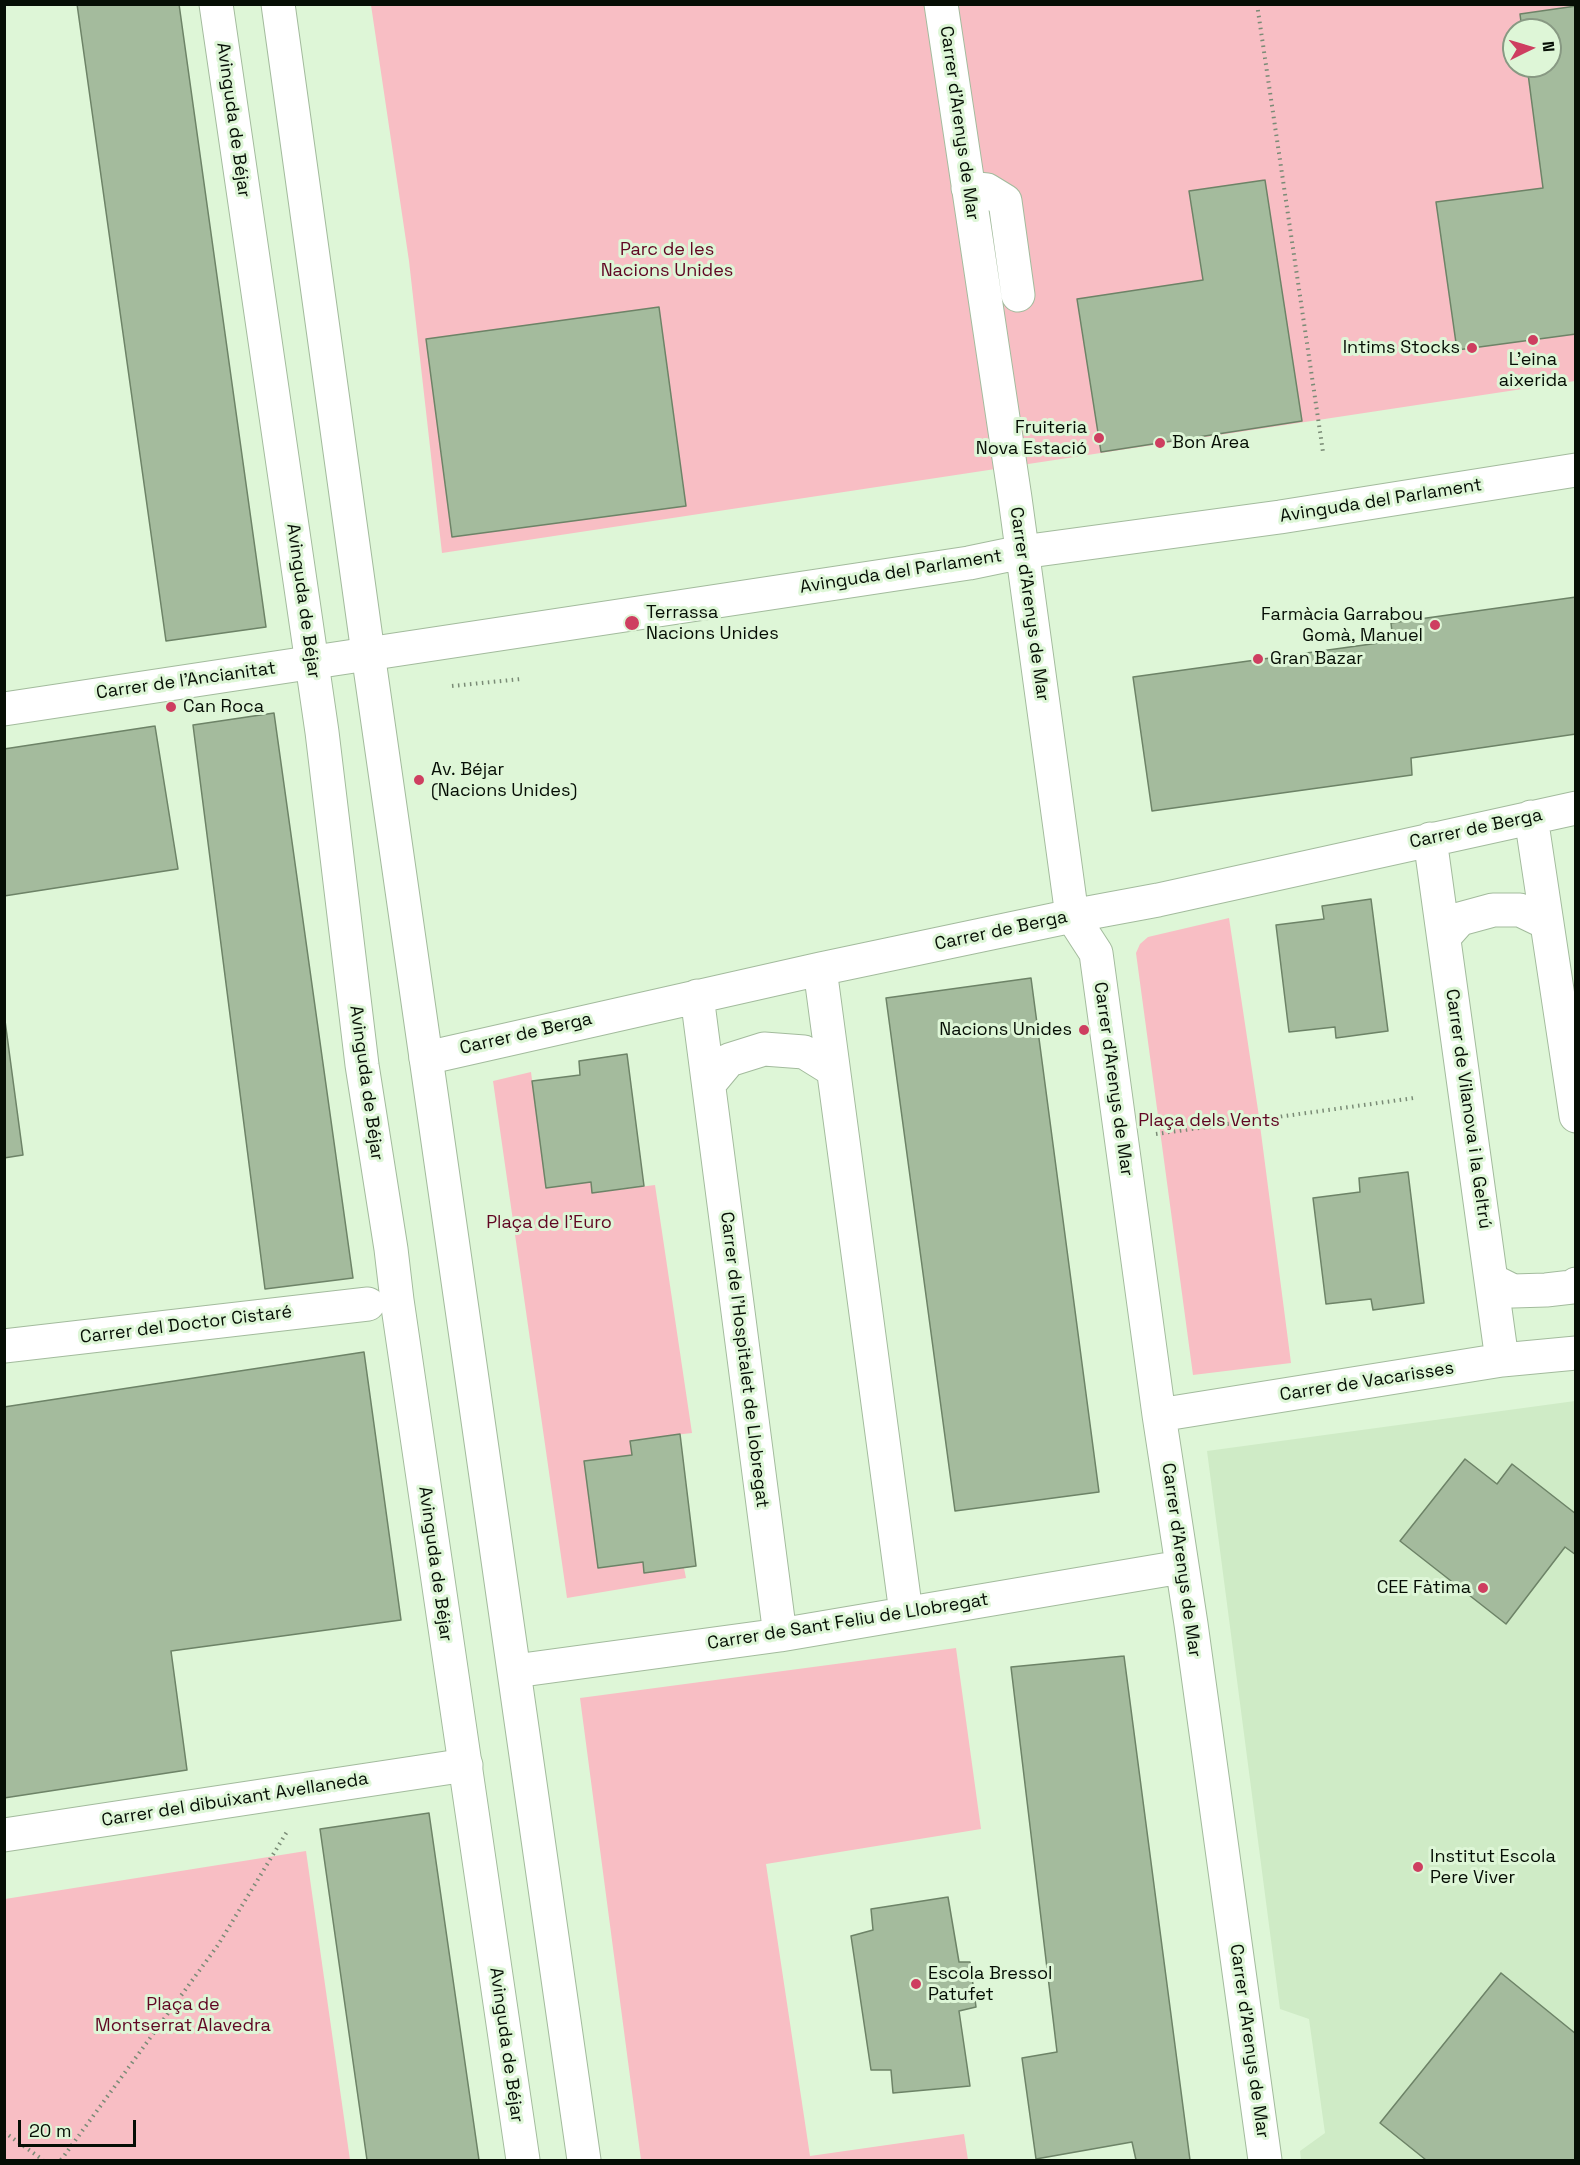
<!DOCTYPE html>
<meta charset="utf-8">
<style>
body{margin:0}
#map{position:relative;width:1580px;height:2165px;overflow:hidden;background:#def6d7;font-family:"Space Grotesk",sans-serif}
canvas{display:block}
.frame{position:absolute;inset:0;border:6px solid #060e05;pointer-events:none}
.north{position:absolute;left:1502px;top:18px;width:60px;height:60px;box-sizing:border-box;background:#def6d7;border:2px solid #889983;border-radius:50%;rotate:85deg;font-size:16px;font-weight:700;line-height:24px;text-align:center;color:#060e05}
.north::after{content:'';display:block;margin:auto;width:21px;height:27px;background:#ce3e60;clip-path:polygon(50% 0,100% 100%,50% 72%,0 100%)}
.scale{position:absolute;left:18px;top:2120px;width:118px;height:27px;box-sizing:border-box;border:3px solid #060e05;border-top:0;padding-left:8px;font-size:18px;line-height:21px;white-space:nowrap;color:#060e05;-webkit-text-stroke:4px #def6d7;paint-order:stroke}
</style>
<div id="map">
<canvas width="1580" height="2165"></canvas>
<div class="frame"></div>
<div class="north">N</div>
<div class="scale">20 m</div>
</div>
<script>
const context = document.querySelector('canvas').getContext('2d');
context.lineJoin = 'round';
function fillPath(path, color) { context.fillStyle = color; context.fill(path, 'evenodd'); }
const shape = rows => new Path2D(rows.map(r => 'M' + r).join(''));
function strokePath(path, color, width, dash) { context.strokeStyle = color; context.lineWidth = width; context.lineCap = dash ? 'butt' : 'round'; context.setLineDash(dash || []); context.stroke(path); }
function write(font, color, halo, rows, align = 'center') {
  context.font = font + ' "Space Grotesk",sans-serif'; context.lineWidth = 6; context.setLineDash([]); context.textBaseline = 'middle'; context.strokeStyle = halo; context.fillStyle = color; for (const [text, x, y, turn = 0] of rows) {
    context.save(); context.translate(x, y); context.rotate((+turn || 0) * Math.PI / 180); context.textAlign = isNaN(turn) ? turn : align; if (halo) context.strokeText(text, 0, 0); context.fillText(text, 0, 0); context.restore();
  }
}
const built = shape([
 [1575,1401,1575,2160,1301,2160,1300,2151,1325,2133,1309,2019,1280,2009,1207,1451]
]);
const green = shape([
 [371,5,1575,5,1575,381,442,553,409,261],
 [1514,30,1550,30,1550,66,1514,66],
 [1229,918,1258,1110,1291,1363,1193,1375,1136,953,1140,944,1148,937],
 [531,1072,546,1188,591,1182,593,1193,655,1185,692,1433,631,1440,632,1455,584,1461,598,1567,643,1562,645,1573,684,1568,686,1578,567,1598,493,1081],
 [956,1648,981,1829,766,1864,810,2156,964,2134,968,2160,641,2160,580,1698],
 [306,1851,350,2160,5,2160,5,1899]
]);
const building = shape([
 [77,4,179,4,266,627,166,641,77,4],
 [1576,6,1576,334,1457,350,1436,202,1543,188,1527,66,1550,66,1550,30,1522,30,1520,14,1576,6],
 [1265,180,1302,421,1101,452,1077,299,1203,280,1189,191,1265,180],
 [659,307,686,506,452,537,426,339,659,307],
 [1576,597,1576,734,1411,758,1412,775,1152,811,1133,677,1393,641,1391,623,1576,597],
 [274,713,353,1278,265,1289,193,725,274,713],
 [155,726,178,869,4,896,4,749,155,726],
 [1371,899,1388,1031,1336,1038,1335,1027,1289,1032,1276,925,1324,919,1322,906,1371,899],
 [1031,978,1099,1492,955,1511,886,998,1031,978],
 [4,1013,23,1155,4,1158,4,1013],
 [627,1054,644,1186,592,1193,591,1182,546,1188,532,1081,580,1075,579,1061,627,1054],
 [1408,1172,1424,1303,1373,1310,1371,1299,1326,1304,1313,1198,1360,1192,1359,1178,1408,1172],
 [364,1352,401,1620,171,1651,187,1770,4,1798,4,1407,364,1352],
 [680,1434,696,1566,644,1573,643,1562,598,1568,584,1461,632,1455,630,1441,680,1434],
 [1465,1459,1497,1484,1512,1464,1576,1514,1576,1555,1565,1547,1506,1624,1400,1541,1465,1459],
 [1124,1656,1190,2160,1136,2160,1132,2142,1036,2159,1022,2058,1057,2052,1011,1667,1124,1656],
 [429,1813,479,2160,367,2160,320,1829,429,1813],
 [948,1897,959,1962,970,1962,976,2007,959,2011,970,2086,893,2093,891,2070,871,2070,851,1936,873,1930,871,1909,948,1897],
 [1501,1973,1576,2034,1576,2160,1426,2160,1380,2123,1501,1973]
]);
const path = shape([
 [1257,4,1323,452],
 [452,686,521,679],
 [1156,1134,1414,1098],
 [4,2132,43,2160],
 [61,2160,218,1945,288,1830]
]);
const minor = shape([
 [941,4,1015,498,1072,916,1096,953,1159,1415,1191,1624,1265,2160],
 [968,188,987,190,1005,201,1018,295],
 [4,709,969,563,1022,552,1280,517,1576,470],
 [1531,817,1576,1116],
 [1430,839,1502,1360],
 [1444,937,1460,919,1493,910,1520,910,1547,923],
 [820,969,906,1613],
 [697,996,780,1635],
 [426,1058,820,969,1072,916,1158,900,1576,808],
 [709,1084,729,1060,764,1049,804,1052,833,1070],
 [1493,1281,1513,1291,1546,1290,1572,1287,1576,1284],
 [4,1346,368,1304],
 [1159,1415,1502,1360,1576,1353],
 [515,1671,780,1635,1181,1567],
 [4,1835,466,1765]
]);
const major = shape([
 [216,4,322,732,362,1065,391,1249,397,1300,523,2160],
 [278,4,368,653,584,2160]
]);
const markers = [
 [1533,340,6,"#ce3e60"],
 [1472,348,6,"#ce3e60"],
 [1099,438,6,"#ce3e60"],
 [1160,443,6,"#ce3e60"],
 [632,623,8,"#ce3e60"],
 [1435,625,6,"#ce3e60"],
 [1258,659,6,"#ce3e60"],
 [171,707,6,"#ce3e60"],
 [419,780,6,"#ce3e60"],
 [1084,1030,6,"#ce3e60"],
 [1483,1588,6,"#ce3e60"],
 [1418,1867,6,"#ce3e60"],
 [916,1984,6,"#ce3e60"]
];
const streetNames = [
 ["Avinguda de Béjar",233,120,82],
 ["Carrer d'Arenys de Mar",959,123,82],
 ["Avinguda del Parlament",1381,501,-9],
 ["Avinguda del Parlament",901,572,-9],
 ["Avinguda de Béjar",303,601,82],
 ["Carrer d'Arenys de Mar",1029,604,82],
 ["Carrer de l'Ancianitat",186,681,-8],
 ["Carrer de Berga",1476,829,-12],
 ["Carrer de Berga",1001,931,-12],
 ["Carrer de Berga",526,1034,-13],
 ["Carrer d'Arenys de Mar",1113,1079,82],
 ["Avinguda de Béjar",366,1083,82],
 ["Carrer de Vilanova i la Geltrú",1468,1109,82],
 ["Carrer del Doctor Cistaré",186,1325,-7],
 ["Carrer de l'Hospitalet de Llobregat",744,1360,83],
 ["Carrer de Vacarisses",1367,1382,-9],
 ["Carrer d'Arenys de Mar",1181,1560,82],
 ["Avinguda de Béjar",435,1564,82],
 ["Carrer de Sant Feliu de Llobregat",848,1622,-9],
 ["Carrer del dibuixant Avellaneda",235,1800,-9],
 ["Carrer d'Arenys de Mar",1249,2041,82],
 ["Avinguda de Béjar",506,2045,82]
];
const parkNames = [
 ["Parc de les",667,250],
 ["Nacions Unides",667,271],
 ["Plaça dels Vents",1209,1121],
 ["Plaça de l'Euro",549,1223],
 ["Plaça de",183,2005],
 ["Montserrat Alavedra",183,2026]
];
const poiNames = [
 ["Intims Stocks",1460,348,"right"],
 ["L'eina",1533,360,"center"],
 ["aixerida",1533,381,"center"],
 ["Fruiteria",1087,428,"right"],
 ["Nova Estació",1087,449,"right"],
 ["Bon Area",1172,443],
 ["Terrassa",646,613],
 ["Nacions Unides",646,634],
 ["Farmàcia Garrabou",1423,615,"right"],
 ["Gomà, Manuel",1423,636,"right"],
 ["Gran Bazar",1270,659],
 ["Can Roca",183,707],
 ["Av. Béjar",431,770],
 ["(Nacions Unides)",431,791],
 ["Nacions Unides",1072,1030,"right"],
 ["CEE Fàtima",1471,1588,"right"],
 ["Institut Escola",1430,1857],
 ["Pere Viver",1430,1878],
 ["Escola Bressol",928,1974],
 ["Patufet",928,1995]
];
fillPath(built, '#cfebc6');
fillPath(green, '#f8bec4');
fillPath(building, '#a4bb9d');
strokePath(building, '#6d8367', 1.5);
strokePath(minor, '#a3bb9d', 35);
strokePath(major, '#a3bb9d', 35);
strokePath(path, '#7a8b76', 4, [1.5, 4.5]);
strokePath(minor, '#fff', 33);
strokePath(major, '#fff', 33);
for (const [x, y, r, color] of markers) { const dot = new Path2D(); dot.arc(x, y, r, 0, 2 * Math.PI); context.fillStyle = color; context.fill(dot); strokePath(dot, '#def6d7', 2); }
write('18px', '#060e05', '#def6d7', streetNames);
write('18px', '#610623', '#def6d7', parkNames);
write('18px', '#060e05', '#def6d7', poiNames, 'left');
</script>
